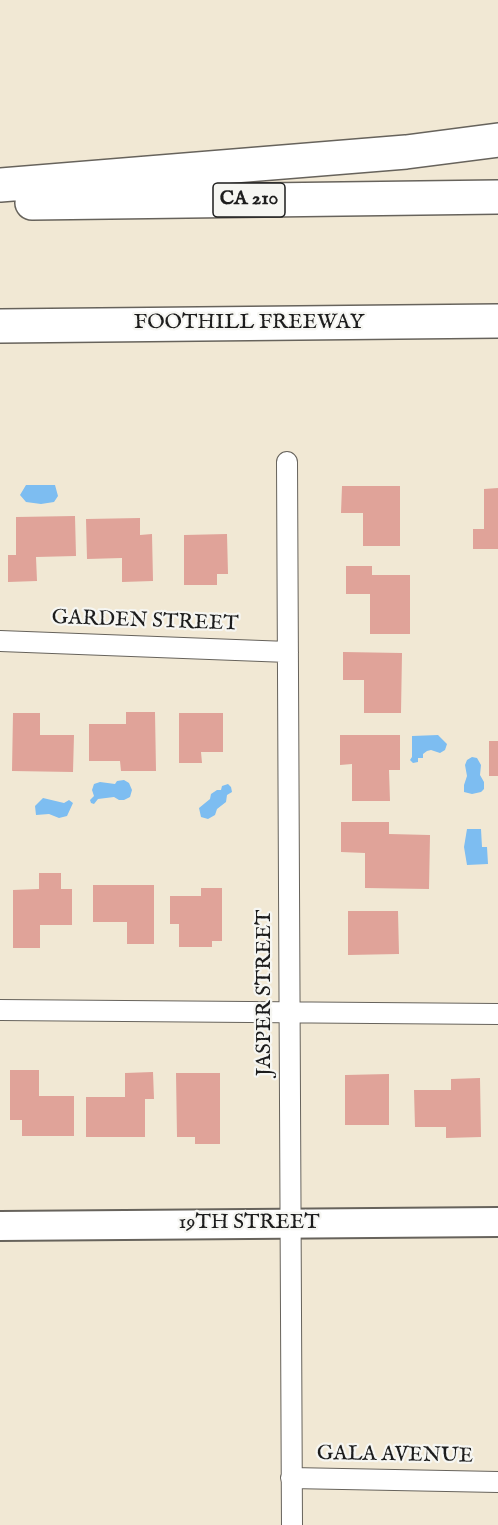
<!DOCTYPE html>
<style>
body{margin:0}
canvas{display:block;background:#f1e8d4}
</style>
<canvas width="498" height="1525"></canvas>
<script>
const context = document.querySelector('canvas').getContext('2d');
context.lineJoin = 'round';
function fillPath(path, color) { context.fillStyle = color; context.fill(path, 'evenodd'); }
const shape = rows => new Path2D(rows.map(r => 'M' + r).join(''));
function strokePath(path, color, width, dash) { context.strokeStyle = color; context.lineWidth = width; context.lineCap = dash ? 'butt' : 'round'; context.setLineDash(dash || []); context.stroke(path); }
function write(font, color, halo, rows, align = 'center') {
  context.font = font + ' "IM FELL English",serif'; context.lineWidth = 4.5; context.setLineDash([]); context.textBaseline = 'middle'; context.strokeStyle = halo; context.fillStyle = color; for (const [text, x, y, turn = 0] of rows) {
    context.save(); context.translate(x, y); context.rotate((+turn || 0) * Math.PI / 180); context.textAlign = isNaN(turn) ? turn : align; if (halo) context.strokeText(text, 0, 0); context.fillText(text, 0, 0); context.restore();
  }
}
const water = shape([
 [26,485,55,485,58,496,54,502,41,504,26,502,20,495],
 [438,735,447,744,445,750,440,753,431,750,427,751,423,754,423,758,418,758,418,762,413,763,410,760,412,757,412,736],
 [472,757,477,758,481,765,480,775,484,782,484,789,481,792,472,794,464,792,464,785,467,776,465,765,467,760],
 [124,780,129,783,132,790,130,797,124,800,119,800,114,797,98,799,94,804,91,803,90,800,94,796,92,790,94,784,100,782,115,784,117,781],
 [228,784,231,787,232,792,227,795,226,802,217,809,215,815,208,819,201,817,199,808,210,799,211,794,217,790,221,790,222,786],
 [43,798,64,803,69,800,73,803,67,816,59,818,49,814,36,815,35,806],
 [467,829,481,829,482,847,487,847,488,864,467,865,464,847]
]);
const building = shape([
 [342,486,400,486,400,546,363,546,363,513,341,513],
 [498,488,498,549,473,549,473,529,484,529,484,489],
 [75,516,76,556,36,557,37,581,8,582,8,555,16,555,16,517],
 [140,518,140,535,152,534,153,581,122,582,122,558,87,559,86,519],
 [227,534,228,574,217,574,217,585,184,585,184,535],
 [346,566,372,566,372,575,410,575,410,634,370,634,370,594,346,594],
 [343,652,402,653,401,713,364,713,364,680,343,680],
 [126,712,155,712,156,771,121,771,120,761,89,761,89,724,126,724],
 [13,713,40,713,40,735,74,735,73,772,12,771],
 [179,713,223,713,223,752,201,752,202,763,179,763],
 [340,735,400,735,400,770,389,770,390,801,352,801,352,764,340,765],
 [489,741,498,741,498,776,489,776],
 [341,822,389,822,389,834,430,835,429,889,365,888,365,853,341,852],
 [39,873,61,873,61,889,72,889,72,925,40,925,40,948,13,948,13,890,39,889],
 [93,885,154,885,154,944,127,944,127,922,93,922],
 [201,888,222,888,222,941,212,941,212,947,179,947,179,924,170,924,170,896,201,896],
 [348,911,398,911,399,954,348,955],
 [10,1070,39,1070,39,1096,74,1096,74,1136,22,1136,22,1120,10,1120],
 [153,1072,154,1099,145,1099,145,1137,86,1137,86,1097,125,1097,125,1073],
 [176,1073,220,1073,220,1144,195,1144,195,1137,177,1137],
 [389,1074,389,1125,345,1125,345,1075],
 [480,1078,481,1137,446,1138,446,1127,415,1127,414,1090,451,1090,451,1079]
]);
const minor = shape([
 [287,462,292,1525],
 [0,641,288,652],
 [0,1010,498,1014],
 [291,1478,498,1482]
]);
const secondary = shape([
 [0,1226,498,1222]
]);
const motorway = shape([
 [0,185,406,152,498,140],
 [32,203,498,197],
 [0,326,498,321]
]);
const shields = [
 [249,200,72]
];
const shieldNames = [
 ["CA 210",249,200]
];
const streetNames = [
 ["FOOTHILL FREEWAY",249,324],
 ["GARDEN STREET",145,622,2],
 ["JASPER STREET",266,993,-90],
 ["19TH STREET",249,1224],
 ["GALA AVENUE",395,1456,1]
];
fillPath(water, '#7dbdf1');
fillPath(building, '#e0a399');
strokePath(minor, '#67635c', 22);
strokePath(secondary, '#67635c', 32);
strokePath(motorway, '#67635c', 36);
strokePath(minor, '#fff', 20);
strokePath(secondary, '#fff', 28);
strokePath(motorway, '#fff', 33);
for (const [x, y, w] of shields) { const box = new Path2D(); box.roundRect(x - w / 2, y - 17, w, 34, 4.5); context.fillStyle = '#f6f6f2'; context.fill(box); strokePath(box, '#1c1c1c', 1.5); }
write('bold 20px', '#1c1c1c', null, shieldNames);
write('21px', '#1c1c1c', '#f6f6f2', streetNames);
</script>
